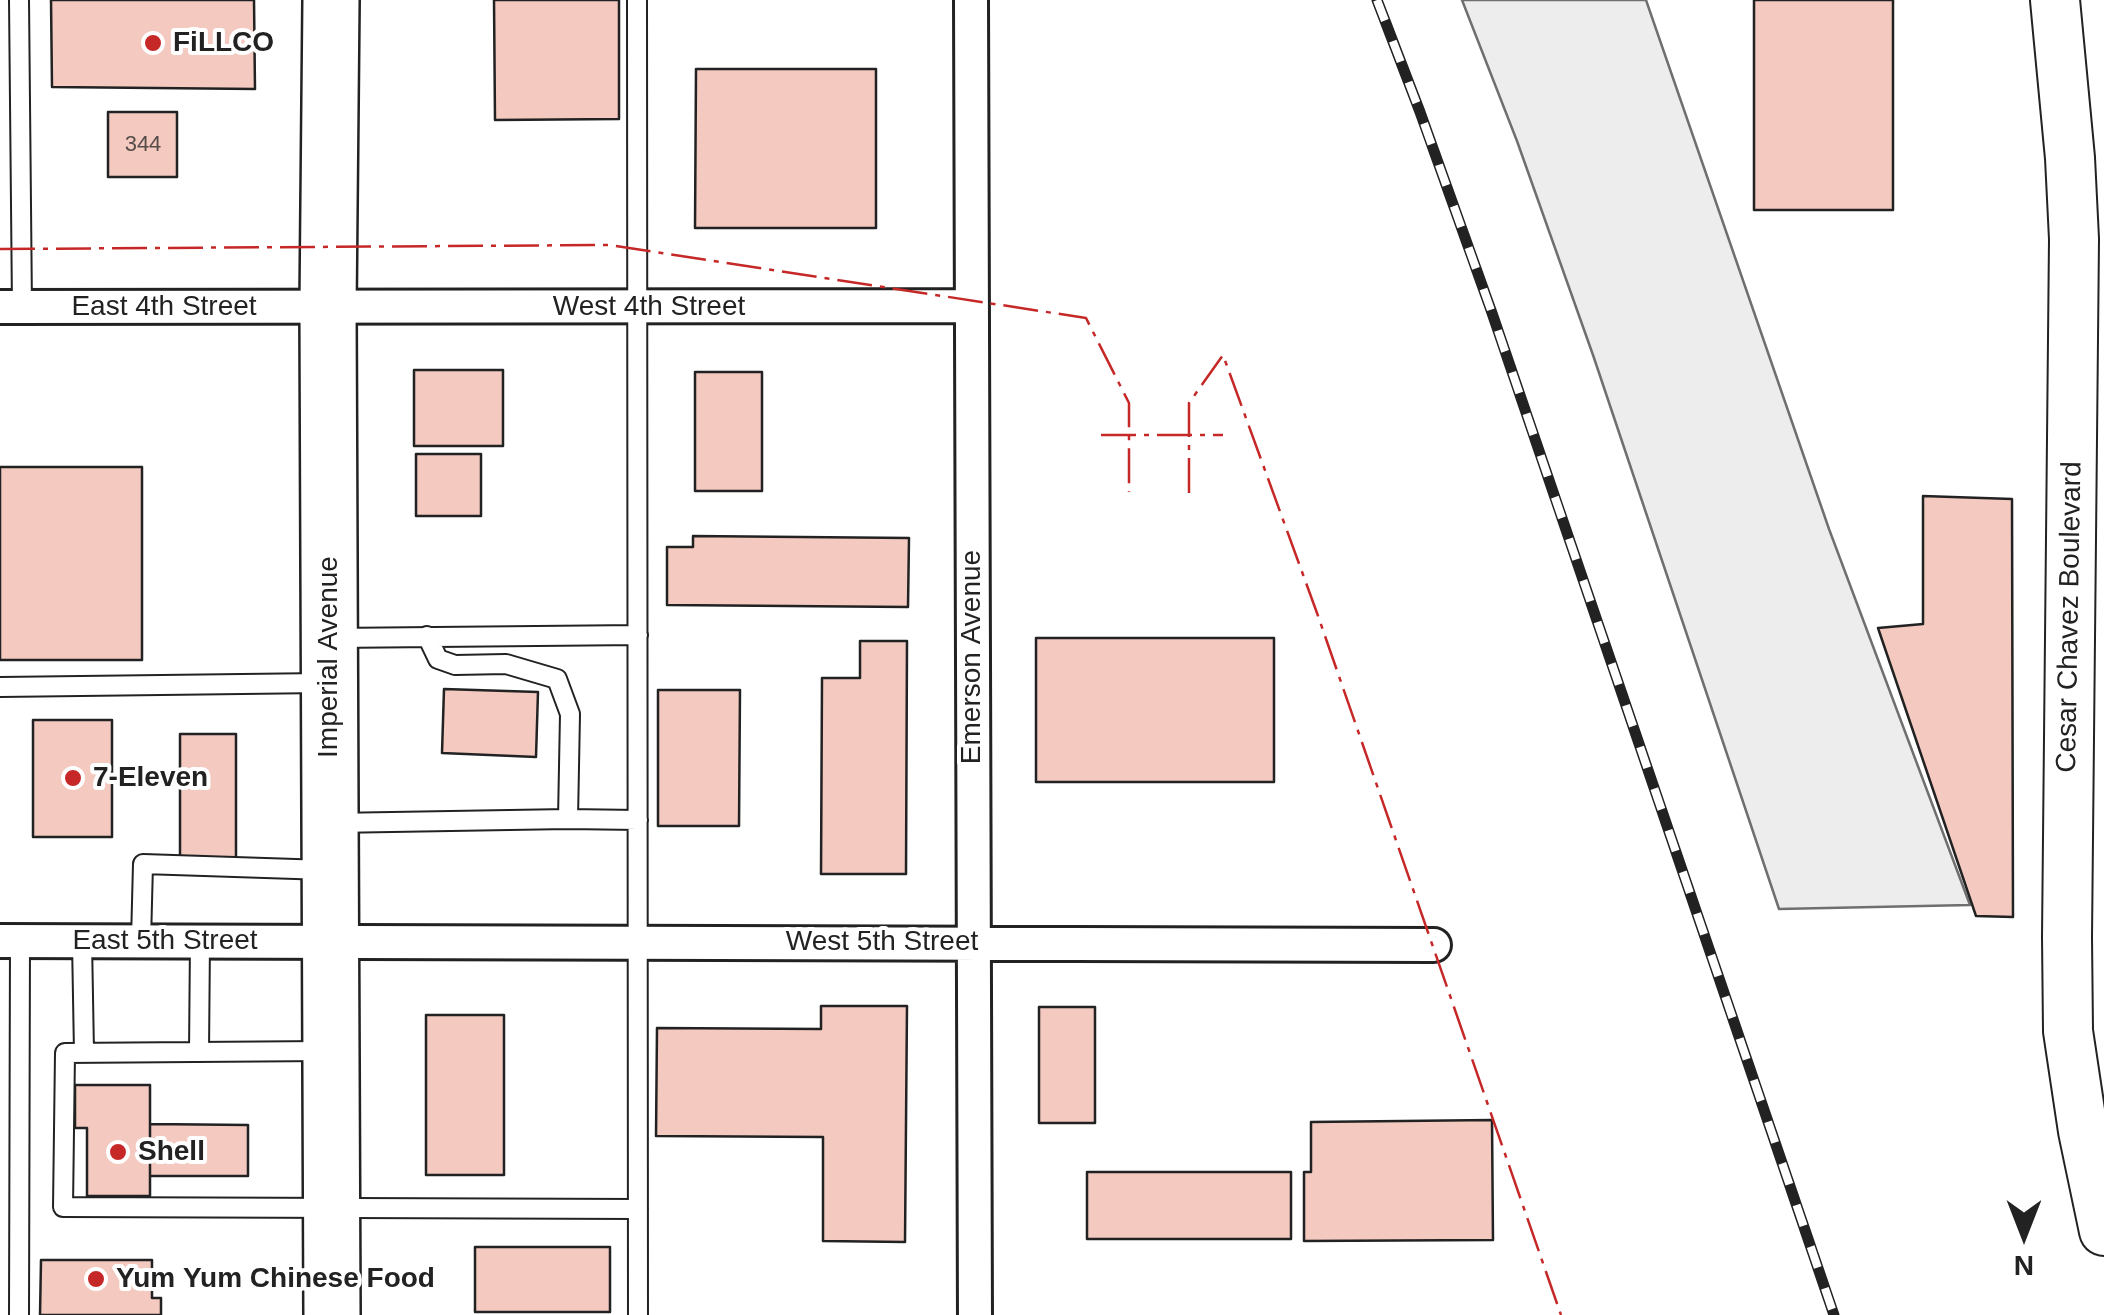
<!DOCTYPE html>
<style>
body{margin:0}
#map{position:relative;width:2104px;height:1315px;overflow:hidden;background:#fff;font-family:Arial,sans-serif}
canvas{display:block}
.north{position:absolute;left:1974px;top:1185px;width:100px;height:100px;-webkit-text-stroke:8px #fff;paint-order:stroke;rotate:180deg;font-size:28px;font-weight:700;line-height:40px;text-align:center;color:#222}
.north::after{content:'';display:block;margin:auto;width:35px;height:45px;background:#222;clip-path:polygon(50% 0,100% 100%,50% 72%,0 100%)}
</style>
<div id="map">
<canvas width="2104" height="1315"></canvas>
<div class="north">N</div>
</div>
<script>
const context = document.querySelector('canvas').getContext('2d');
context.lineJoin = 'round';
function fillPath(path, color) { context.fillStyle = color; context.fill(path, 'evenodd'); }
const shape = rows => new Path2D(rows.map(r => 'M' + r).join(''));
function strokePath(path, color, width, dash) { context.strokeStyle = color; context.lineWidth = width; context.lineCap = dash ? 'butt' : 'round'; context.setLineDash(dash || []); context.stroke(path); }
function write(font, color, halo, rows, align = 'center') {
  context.font = font + ' Arial,sans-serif'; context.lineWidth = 8; context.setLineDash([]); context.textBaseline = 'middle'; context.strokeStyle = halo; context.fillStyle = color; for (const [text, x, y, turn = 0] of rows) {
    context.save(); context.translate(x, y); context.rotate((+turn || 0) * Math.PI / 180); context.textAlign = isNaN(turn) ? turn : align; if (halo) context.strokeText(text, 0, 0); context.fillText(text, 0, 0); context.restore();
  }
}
const parking = shape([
 [1462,0,1646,0,1829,529,1970,905,1779,909,1593,355,1517,141,1462,0]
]);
const building = shape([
 [51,0,254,0,255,89,52,87,51,0],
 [494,0,619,0,619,119,495,120,494,0],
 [1754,0,1893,0,1893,210,1754,210,1754,0],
 [696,69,876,69,876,228,695,228,696,69],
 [108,112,177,112,177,177,108,177,108,112],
 [414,370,503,370,503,446,414,446,414,370],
 [695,372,762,372,762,491,695,491,695,372],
 [416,454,481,454,481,516,416,516,416,454],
 [0,467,142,467,142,660,0,660,0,467],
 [1923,496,2012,499,2013,917,1976,916,1878,628,1923,624,1923,496],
 [693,536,909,538,908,607,667,605,667,547,693,547,693,536],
 [1036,638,1274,638,1274,782,1036,782,1036,638],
 [860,641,907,641,906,874,821,874,822,678,860,678,860,641],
 [444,689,538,692,536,757,442,753,444,689],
 [658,690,740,690,739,826,658,826,658,690],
 [33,720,112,720,112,837,33,837,33,720],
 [180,734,236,734,236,874,180,874,180,734],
 [821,1006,907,1006,905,1242,823,1241,823,1137,656,1136,657,1028,821,1029,821,1006],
 [1039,1007,1095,1007,1095,1123,1039,1123,1039,1007],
 [426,1015,504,1015,504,1175,426,1175,426,1015],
 [75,1085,150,1085,150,1196,87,1196,87,1128,75,1128,75,1085],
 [1492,1120,1493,1240,1304,1241,1304,1172,1311,1172,1311,1122,1492,1120],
 [150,1124,248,1125,248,1176,150,1176,150,1124],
 [1087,1172,1291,1172,1291,1239,1087,1239,1087,1172],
 [475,1247,610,1247,610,1312,475,1312,475,1247],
 [41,1260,152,1260,152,1298,161,1298,161,1315,40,1315,41,1260]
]);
const service = shape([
 [19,0,22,307],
 [637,0,638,1315],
 [427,636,438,659,455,665,506,664,557,679,570,714,568,819],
 [333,638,638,635],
 [0,687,323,683],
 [333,823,568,819,638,820],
 [82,941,84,1053],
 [141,941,143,864,326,870],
 [324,1051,65,1053,63,1207,638,1209],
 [199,1052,200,941],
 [19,1315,20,941]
]);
const minor = shape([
 [971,0,975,1315],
 [0,307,970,306],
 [0,941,1434,945]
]);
const secondary = shape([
 [2055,0,2070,158,2074,239,2067,937,2068,1031,2083,1131,2104,1231]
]);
const trunk = shape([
 [331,0,328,308,332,1315]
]);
const rail = shape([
 [1377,0,1420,112,1492,313,1834,1315]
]);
const power = shape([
 [0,249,609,245,1086,318,1129,403,1129,492],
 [1101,435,1223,435],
 [1189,493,1189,403,1223,355,1317,613,1561,1315]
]);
const markers = [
 [153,43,10,"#c62828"],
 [73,778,10,"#c62828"],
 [118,1152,10,"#c62828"],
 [96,1279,10,"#c62828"]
];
const numberNames = [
 ["344",143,145]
];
const poiNames = [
 ["FiLLCO",173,43],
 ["7-Eleven",93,778],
 ["Shell",138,1152],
 ["Yum Yum Chinese Food",116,1279]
];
const streetNames = [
 ["East 4th Street",164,307],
 ["West 4th Street",649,307],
 ["Cesar Chavez Boulevard",2070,617,-89],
 ["Imperial Avenue",329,657,-90],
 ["Emerson Avenue",972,657,-90],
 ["East 5th Street",165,941],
 ["West 5th Street",882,942]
];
fillPath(parking, '#ededed');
strokePath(parking, '#6f6f6f', 2.5);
fillPath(building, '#f3c9c0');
strokePath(building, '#222', 2.5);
strokePath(service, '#222', 22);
strokePath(minor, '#222', 38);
strokePath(secondary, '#222', 52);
strokePath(trunk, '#222', 60);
strokePath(service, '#fff', 18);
strokePath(minor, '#fff', 32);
strokePath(secondary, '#fff', 48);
strokePath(trunk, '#fff', 55);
strokePath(rail, '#222', 11);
strokePath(rail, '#fff', 8, [22]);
strokePath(power, '#c62828', 2.5, [35, 8, 5, 8]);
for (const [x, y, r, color] of markers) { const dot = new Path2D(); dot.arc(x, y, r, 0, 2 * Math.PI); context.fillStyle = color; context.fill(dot); strokePath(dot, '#fff', 4); }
write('22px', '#564c4a', null, numberNames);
write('bold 28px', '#222', '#fff', poiNames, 'left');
write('28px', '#222', '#fff', streetNames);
</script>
